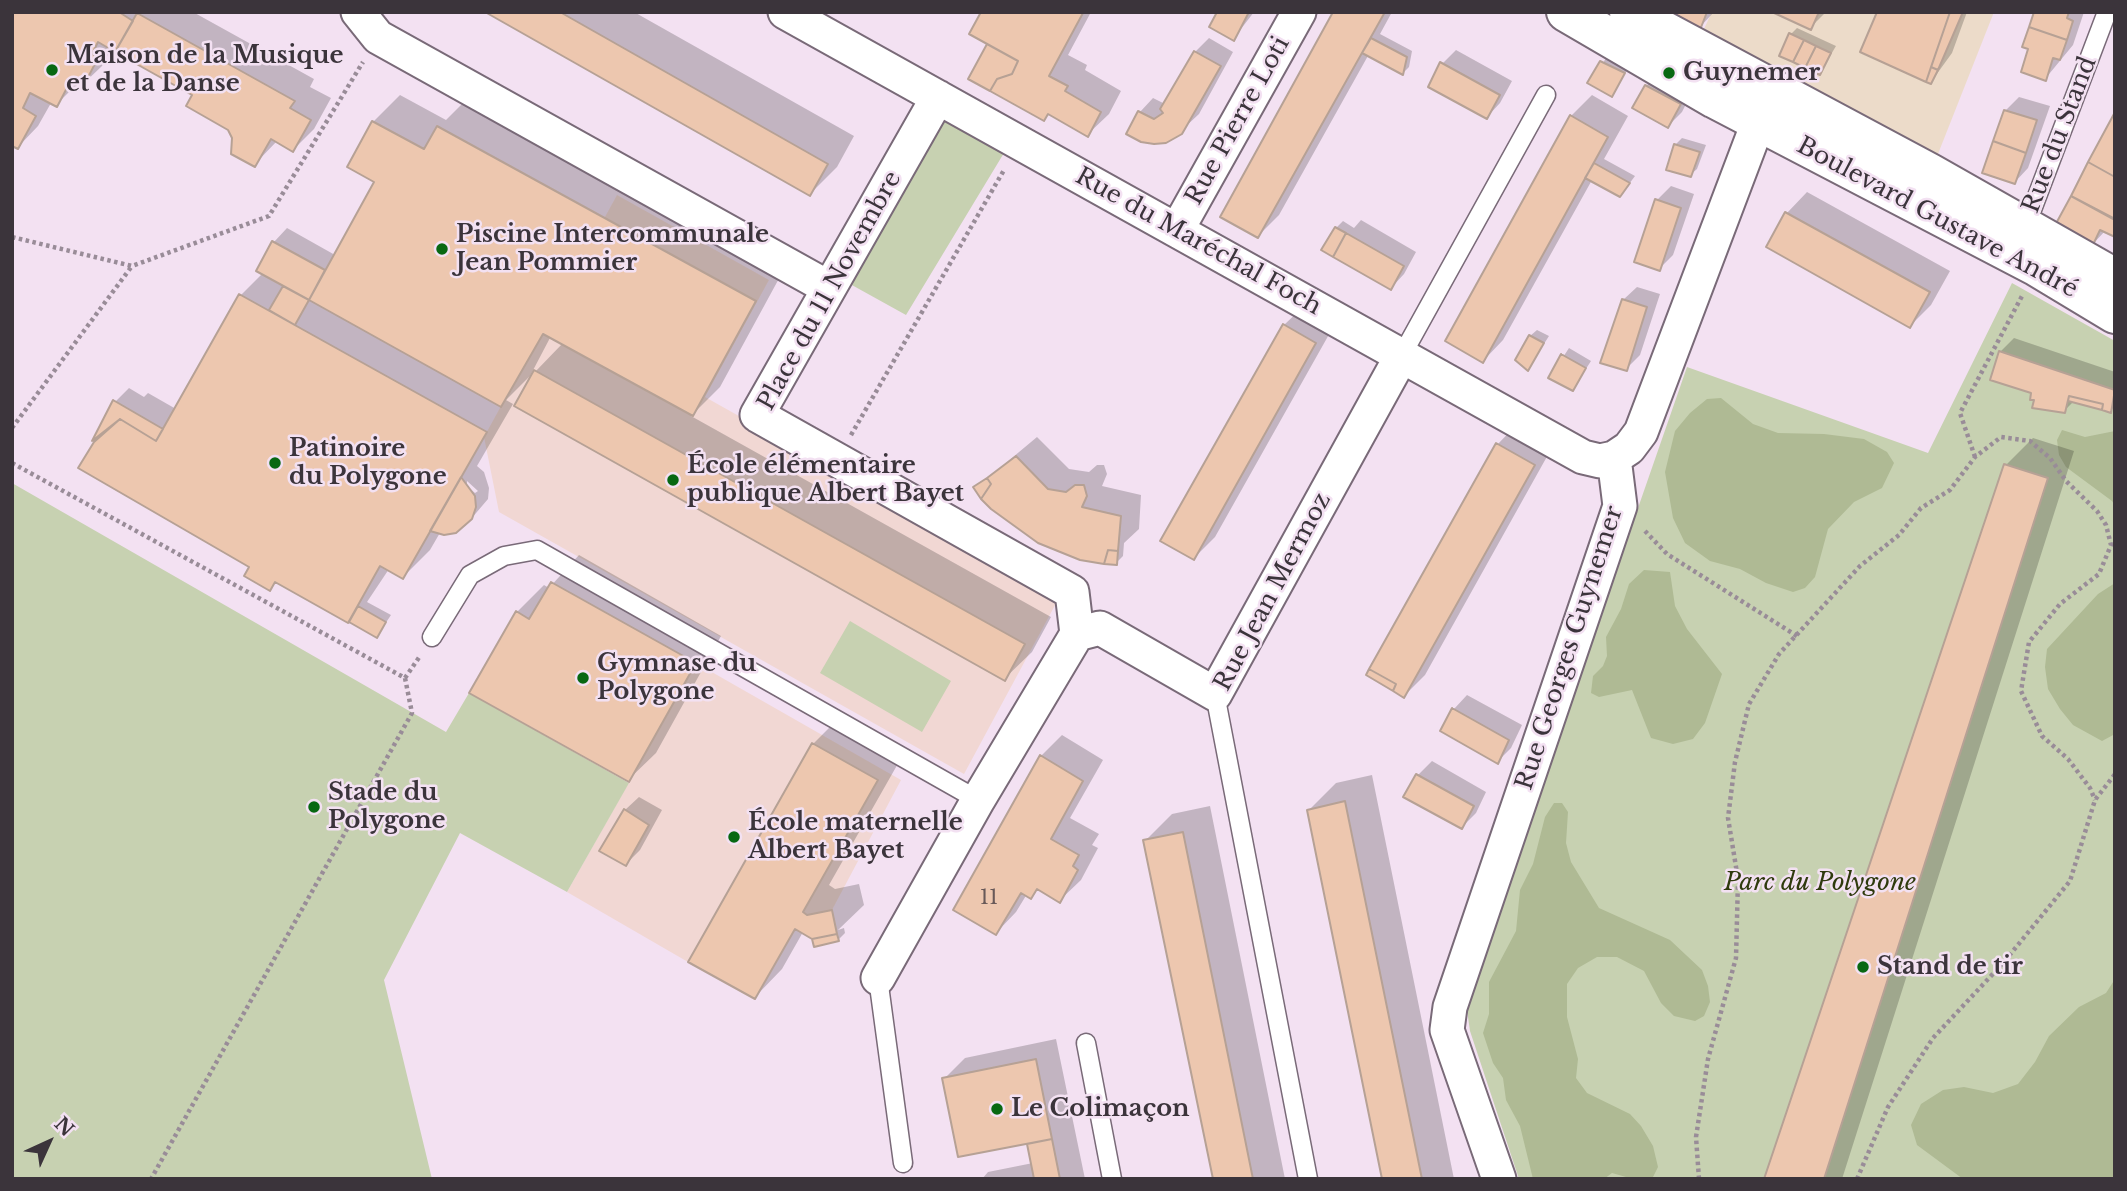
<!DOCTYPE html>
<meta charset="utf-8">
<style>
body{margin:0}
#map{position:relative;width:2127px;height:1191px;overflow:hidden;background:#f3e1f2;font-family:"Libre Baskerville",serif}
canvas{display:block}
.frame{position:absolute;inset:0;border:14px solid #3b343b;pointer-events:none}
.north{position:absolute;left:14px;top:1107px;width:70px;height:70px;-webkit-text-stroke:5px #f3e1f2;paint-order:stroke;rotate:45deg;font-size:19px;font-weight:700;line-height:28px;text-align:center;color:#3b343b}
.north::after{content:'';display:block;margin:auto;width:24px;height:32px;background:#3b343b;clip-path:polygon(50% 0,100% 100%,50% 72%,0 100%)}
</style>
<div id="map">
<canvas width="2127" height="1191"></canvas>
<div class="frame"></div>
<div class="north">N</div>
</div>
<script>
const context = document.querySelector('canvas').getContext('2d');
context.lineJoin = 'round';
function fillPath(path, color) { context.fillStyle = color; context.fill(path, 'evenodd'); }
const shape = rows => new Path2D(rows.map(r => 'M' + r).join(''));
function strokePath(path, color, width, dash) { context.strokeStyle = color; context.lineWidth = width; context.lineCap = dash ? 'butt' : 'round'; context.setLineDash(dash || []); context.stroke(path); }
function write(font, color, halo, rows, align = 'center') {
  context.font = font + ' "Libre Baskerville",serif'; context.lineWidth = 5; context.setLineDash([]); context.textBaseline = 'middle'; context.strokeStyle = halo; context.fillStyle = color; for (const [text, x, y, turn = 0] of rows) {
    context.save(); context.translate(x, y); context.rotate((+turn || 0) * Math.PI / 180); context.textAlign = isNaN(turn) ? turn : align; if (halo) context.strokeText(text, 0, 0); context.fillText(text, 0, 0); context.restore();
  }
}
const industrial = shape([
 [1712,12,1994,12,1936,159,1702,33]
]);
const education = shape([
 [617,195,769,280,705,397,1060,596,964,774,499,512,484,437],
 [696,663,901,780,832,910,839,941,814,947,812,939,795,929,688,962,567,892]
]);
const green = shape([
 [942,111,1007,148,906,315,841,279],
 [2012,283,2115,341,2115,1179,1519,1179,1470,1031,1466,1003,1687,367,1928,453],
 [12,483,446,732,469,693,629,783,567,892,460,833,384,980,432,1179,12,1179],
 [850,621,951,681,922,732,820,673]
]);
const forest = shape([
 [1721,398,1753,424,1778,433,1824,434,1864,439,1887,452,1894,463,1882,488,1854,502,1828,529,1815,577,1805,588,1793,592,1766,583,1740,569,1710,561,1685,543,1673,518,1665,472,1675,431,1690,413,1707,399],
 [2062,430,2085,437,2115,431,2115,506,2112,501,2066,467,2059,455,2057,440],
 [1644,570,1670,572,1675,606,1687,629,1722,674,1705,723,1693,739,1673,744,1651,738,1632,690,1599,697,1591,693,1593,676,1603,666,1607,656,1606,637,1621,609,1629,584],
 [2115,583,2115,734,2102,741,2073,725,2060,709,2048,689,2045,667,2047,649,2098,594],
 [1554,803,1562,803,1568,812,1566,843,1571,862,1599,908,1670,940,1702,970,1708,986,1710,1002,1704,1016,1695,1021,1674,1016,1661,1003,1644,971,1617,957,1597,957,1578,968,1567,984,1567,1017,1578,1059,1576,1078,1587,1093,1630,1114,1641,1126,1653,1146,1658,1167,1652,1179,1633,1179,1612,1173,1604,1179,1533,1179,1520,1126,1506,1100,1503,1078,1493,1063,1483,1033,1489,1014,1489,982,1516,931,1520,890,1533,864,1545,817],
 [2115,979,2115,1179,1963,1179,1917,1145,1911,1125,1921,1104,1943,1090,1964,1087,1993,1093,2018,1084,2035,1062,2049,1036,2079,1007,2106,993]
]);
const shadow = shape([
 [12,12,193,12,314,79,310,87,331,98,314,129,293,150,277,141,254,165,229,129,195,94,112,48,102,66,81,86,77,84,56,105,51,103,38,126,18,147],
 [488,12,634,12,854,136,837,167,810,194],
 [983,12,1091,12,1068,55,1087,65,1085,70,1121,91,1109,114,1088,134,1049,113,1044,119,970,78,989,44],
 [1219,12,1254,12,1234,38],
 [1335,12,1392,12,1380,34,1412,51,1409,67,1403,73,1369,54,1279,215,1258,236],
 [1671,12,1714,12,1699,28],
 [1777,12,1826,12,1810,28],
 [1879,12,1967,12,1952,53,1931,82],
 [2036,12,2084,12,2073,45,2045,79,2030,48],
 [1797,28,1836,46,1820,73,1791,34],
 [1209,38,1233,52,1199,114,1184,128,1142,140,1140,112,1153,98,1165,104,1195,52],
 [1456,50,1512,81,1500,103,1487,117,1442,64],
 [1608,55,1630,66,1611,95,1590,83],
 [1660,72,1693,90,1682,112,1668,126,1646,86],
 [400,95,446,120,466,100,782,273,720,387,691,416,1051,617,1032,652,1004,679,534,373,563,343,551,336,530,376,506,400,513,404,477,466,484,472,489,488,488,499,465,526,449,532,441,531,430,550,403,577,389,569,367,602,391,615,377,636,277,581,270,589,252,566,109,426,115,402,129,388,144,397,148,393,176,409,241,295,263,273,274,242,287,228,335,255,376,181,373,122],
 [467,481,478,491,475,493,467,486],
 [1592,95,1628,116,1604,159,1635,176,1626,188,1592,180,1503,340,1483,361,1571,116],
 [2019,97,2050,106,2028,168,2015,182,2005,111],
 [2115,117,2115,235,2106,230,2090,247,2056,228],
 [1682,138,1706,145,1697,169,1690,175,1675,145],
 [1671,186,1694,194,1673,255,1659,269,1657,200],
 [1807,192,1950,271,1931,305,1910,326,1768,247,1787,213],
 [1361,220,1416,252,1404,274,1391,288,1336,228,1343,221,1354,228],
 [1637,287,1660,294,1640,355,1626,369,1623,300],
 [1305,305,1336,322,1215,537,1194,558,1284,325],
 [1537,330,1549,336,1528,369,1530,336],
 [2014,338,2115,372,2115,406,2110,411,2074,401,2064,411,2000,352],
 [1569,348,1591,361,1573,389,1550,377],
 [1518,423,1554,444,1425,675,1404,696,1368,674,1498,444],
 [1037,437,1069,469,1089,472,1097,465,1104,465,1107,474,1102,486,1141,495,1139,529,1124,543,1123,556,1116,563,976,488],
 [2033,438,2074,451,1842,1179,1766,1179,2006,465],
 [579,555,721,636,656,753,628,780,517,612,544,585,549,588],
 [1467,695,1522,725,1511,748,1497,762,1442,731,1454,709],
 [840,717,904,753,829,885,835,889,859,884,864,905,838,930,844,928,845,933,838,940,814,938,803,932,782,969,755,997,813,744],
 [1062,735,1103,760,1070,818,1099,834,1092,845,1098,848,1081,880,1060,900,1039,888,1031,897,1027,894,1016,912,996,933,1041,756],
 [1432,761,1486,792,1476,813,1462,827,1405,797,1418,775],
 [1372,775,1454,1179,1384,1179,1309,810,1336,783],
 [639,797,662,810,640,850,626,864,625,810],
 [1210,806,1285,1179,1214,1179,1145,841,1172,814],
 [1056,1039,1085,1179,982,1179,988,1172,1033,1163,1028,1142,944,1079,965,1058]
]);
const building = shape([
 [12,12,119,12,133,21,115,52,98,42,92,54,98,58,82,89,70,82,57,107,30,93,23,108,36,116,18,149,12,146,12,12],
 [485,12,560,12,828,164,810,196,485,12],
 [981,12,1083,13,1049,76,1068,86,1065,91,1101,112,1088,137,1048,114,1044,121,990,91,997,79,1012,74,1018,61,969,34,981,12],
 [1217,12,1249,12,1234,41,1209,27,1217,12],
 [1333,12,1385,12,1258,238,1220,217,1333,12],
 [1667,12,1707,12,1700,30,1667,12],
 [1772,12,1819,12,1811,30,1772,12],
 [1877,12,1950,12,1926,82,1860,52,1877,12],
 [1950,12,1963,12,1938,70,1931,67,1950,12],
 [2034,12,2069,12,2067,18,2073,21,2067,40,2029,27,2034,12],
 [137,13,295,101,290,108,311,120,293,152,271,139,255,167,231,154,232,138,228,130,186,106,192,95,115,52,137,13],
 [2029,27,2067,40,2060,60,2053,58,2046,81,2021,72,2028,49,2022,47,2029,27],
 [1789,33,1804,40,1793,62,1779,56,1789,33],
 [1371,38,1407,57,1403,75,1362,53,1371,38],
 [1804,40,1816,46,1805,68,1793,62,1804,40],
 [987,44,1018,61,1012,74,997,79,990,91,968,79,987,44],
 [1816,46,1831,53,1820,75,1805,68,1816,46],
 [1194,51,1221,66,1182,134,1166,143,1154,144,1141,142,1126,134,1138,111,1154,119,1163,113,1160,109,1194,51],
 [1600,61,1625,73,1612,97,1587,83,1600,61],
 [1440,62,1500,95,1487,119,1428,87,1440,62],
 [1931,67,1938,70,1931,84,1926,82,1931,67],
 [1645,85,1681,104,1668,128,1632,108,1645,85],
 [2004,110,2037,120,2026,153,1993,141,2004,110],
 [2115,112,2115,177,2088,162,2115,112],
 [1570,115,1608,137,1483,363,1445,341,1570,115],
 [372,121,424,149,437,126,756,301,693,416,543,334,501,407,309,300,374,182,347,167,372,121],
 [1993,141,2026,153,2015,184,1982,173,1993,141],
 [1674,144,1700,152,1691,177,1666,170,1674,144],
 [2088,162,2115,177,2115,219,2071,196,2088,162],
 [1594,163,1630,183,1620,197,1585,178,1594,163],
 [2071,196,2115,220,2115,237,2100,230,2091,249,2053,229,2071,196],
 [1655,199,1681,208,1660,271,1634,262,1655,199],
 [1785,212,1930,292,1910,328,1766,247,1785,212],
 [1335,227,1346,233,1333,257,1321,250,1335,227],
 [1346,233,1404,266,1391,290,1333,257,1346,233],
 [272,241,325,270,309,300,256,271,272,241],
 [283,286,309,300,295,325,269,310,283,286],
 [239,294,487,432,403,579,380,566,348,623,275,582,270,591,244,576,249,567,78,468,94,442,120,419,156,441,239,294],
 [1622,299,1647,307,1627,371,1600,363,1622,299],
 [1283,324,1316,343,1194,560,1160,541,1283,324],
 [1529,335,1544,343,1528,371,1515,360,1529,335],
 [1999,351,2115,390,2111,413,2102,410,2103,404,2069,396,2065,413,2032,408,2034,400,2030,400,2031,393,1990,380,1999,351],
 [1561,354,1586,368,1573,391,1548,378,1561,354],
 [534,370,1025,644,1005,681,514,406,534,370],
 [2069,396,2103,404,2102,410,2068,401,2069,396],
 [113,400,163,429,156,441,120,419,92,441,113,400],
 [1496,443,1535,465,1404,698,1393,691,1396,684,1369,669,1496,443],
 [1016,456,1048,489,1066,492,1075,485,1084,485,1087,496,1082,507,1121,516,1118,551,1108,550,1104,564,1080,560,1038,543,991,509,981,499,991,484,987,478,1016,456],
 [2004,464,2048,478,1824,1179,1764,1179,2004,464],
 [461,477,475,496,476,507,472,519,456,533,444,535,430,531,461,477],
 [987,478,991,484,981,499,973,487,987,478],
 [1108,550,1118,551,1117,565,1104,564,1108,550],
 [551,582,696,663,629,782,469,693,516,611,529,619,551,582],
 [358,606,386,622,377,638,349,622,358,606],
 [1369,669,1396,684,1393,691,1366,675,1369,669],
 [1452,708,1509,740,1498,764,1440,731,1452,708],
 [812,743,878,780,803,912,807,915,832,910,837,934,812,939,795,929,755,999,688,962,812,743],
 [1040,755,1083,781,1051,839,1079,855,1073,866,1078,870,1060,903,1037,889,1031,899,1021,893,996,935,953,910,1040,755],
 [1416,774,1474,806,1462,829,1403,797,1416,774],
 [1345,801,1422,1179,1382,1179,1307,810,1345,801],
 [624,809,649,825,626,866,599,851,624,809],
 [1183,832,1253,1179,1213,1179,1143,840,1183,832],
 [837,934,839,941,814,947,812,939,837,934],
 [1036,1059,1052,1139,958,1157,942,1078,1036,1059],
 [1052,1139,1060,1179,1034,1179,1027,1144,1052,1139]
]);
const path = shape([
 [12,237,132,266,269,216,363,62],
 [12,428,132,266],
 [851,435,1004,170],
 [1975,457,1960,413,2022,296],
 [12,463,405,678,412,713,151,1179],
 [1645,531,1667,554,1797,636],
 [405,678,420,656],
 [1699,1179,1696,1137,1708,1059,1736,958,1738,879,1728,818,1735,762,1749,704,1779,654,1860,566,1899,535,1921,508,1950,490,1975,457,2001,437,2030,441,2050,458,2066,481,2097,511,2106,525,2111,545,2099,574,2060,604,2029,642,2021,691,2042,736,2068,759,2090,788,2095,800],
 [1857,1179,1888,1107,1933,1038,2004,962,2070,881,2095,800,2115,774]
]);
const lane = shape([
 [2025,228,2107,12],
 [1402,355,1546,95],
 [432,637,470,575,504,556,537,550,978,800],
 [1215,694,1308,1179],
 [878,978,903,1163],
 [1086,1043,1112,1179]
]);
const street = shape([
 [358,12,378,37,829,288],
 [785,12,1583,457,1600,461,1614,458,1629,448,1641,432,1758,123,1782,116],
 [938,97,757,415,1072,592,1077,634],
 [1177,230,1299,12],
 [878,978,978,800,1077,634,1100,628,1215,694,1402,355],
 [1499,1179,1447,1030,1450,1007,1620,506,1614,458]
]);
const primary = shape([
 [1566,12,1715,99,2037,267,2115,314],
 [1629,12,1930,173,2115,278]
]);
const markers = [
 [52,70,7,"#086812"],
 [1669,73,7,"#086812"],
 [442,249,7,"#086812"],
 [275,463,7,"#086812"],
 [673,480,7,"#086812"],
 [583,678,7,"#086812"],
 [314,807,7,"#086812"],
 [734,837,7,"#086812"],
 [1863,967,7,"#086812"],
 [997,1109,7,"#086812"]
];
const numberNames = [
 ["11",989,898]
];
const poiNames = [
 ["Maison de la Musique",66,56],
 ["et de la Danse",66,84],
 ["Guynemer",1683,73],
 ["Piscine Intercommunale",456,235],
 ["Jean Pommier",456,263],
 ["Patinoire",289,449],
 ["du Polygone",289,477],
 ["École élémentaire",687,466],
 ["publique Albert Bayet",687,494],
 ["Gymnase du",597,664],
 ["Polygone",597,692],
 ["Stade du",328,793],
 ["Polygone",328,821],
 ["École maternelle",748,823],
 ["Albert Bayet",748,851],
 ["Stand de tir",1877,967],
 ["Le Colimaçon",1011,1109]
];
const streetNames = [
 ["Rue Pierre Loti",1238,121,-61],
 ["Rue du Stand",2060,135,-69],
 ["Boulevard Gustave André",1937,218,28],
 ["Rue du Maréchal Foch",1198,242,29],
 ["Place du 11 Novembre",830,291,-61],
 ["Rue Jean Mermoz",1273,592,-62],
 ["Rue Georges Guynemer",1570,648,-72]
];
const parkNames = [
 ["Parc du Polygone",1820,883]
];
fillPath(industrial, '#ecdbc9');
fillPath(education, '#f1d7d3');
fillPath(green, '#c7d1b1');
fillPath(forest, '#afba94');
fillPath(shadow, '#0003');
fillPath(building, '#edc7af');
strokePath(building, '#b6a195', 2);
strokePath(lane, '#796a78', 21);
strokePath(street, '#796a78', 37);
strokePath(primary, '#796a78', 42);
strokePath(path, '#998c98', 4.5, [3.5, 3.5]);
strokePath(lane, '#fff', 18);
strokePath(street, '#fff', 33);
strokePath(primary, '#fff', 38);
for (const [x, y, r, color] of markers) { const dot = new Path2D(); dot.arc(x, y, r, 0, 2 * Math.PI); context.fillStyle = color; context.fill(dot); strokePath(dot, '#f3e1f2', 2.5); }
write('21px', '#685958', null, numberNames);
write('bold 24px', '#3b343b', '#f3e1f2', poiNames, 'left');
write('24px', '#3b343b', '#f3e1f2', streetNames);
write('italic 24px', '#2f3a0d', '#f3e1f2', parkNames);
</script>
